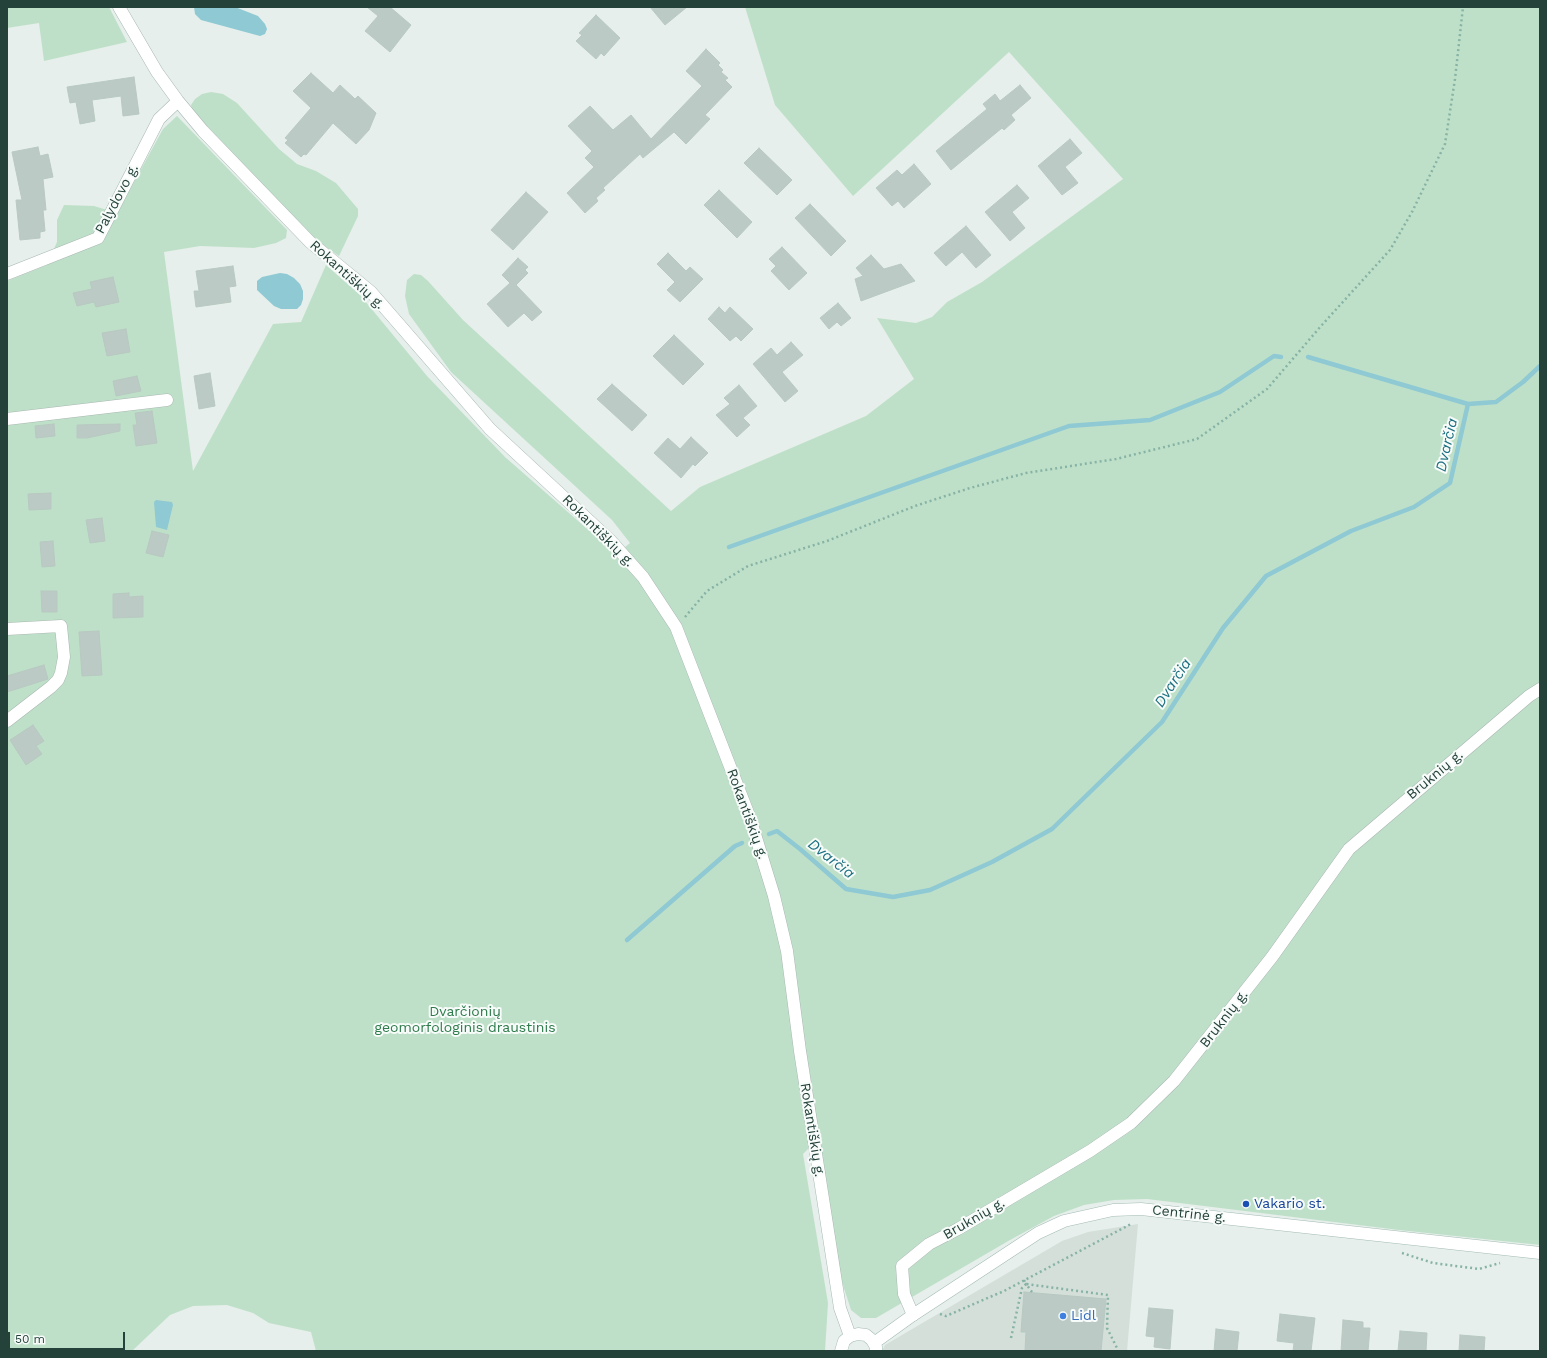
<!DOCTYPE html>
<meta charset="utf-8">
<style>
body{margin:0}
#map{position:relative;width:1547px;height:1358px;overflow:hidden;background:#e6efeb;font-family:"Work Sans",sans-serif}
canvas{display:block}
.frame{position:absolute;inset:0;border:8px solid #24423a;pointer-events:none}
.scale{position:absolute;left:8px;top:1332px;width:117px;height:18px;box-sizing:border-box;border:2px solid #24423a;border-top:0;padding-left:5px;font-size:12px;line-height:14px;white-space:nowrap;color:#24423a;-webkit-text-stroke:3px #f7fbf9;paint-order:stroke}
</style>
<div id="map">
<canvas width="1547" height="1358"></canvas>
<div class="frame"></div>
<div class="scale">50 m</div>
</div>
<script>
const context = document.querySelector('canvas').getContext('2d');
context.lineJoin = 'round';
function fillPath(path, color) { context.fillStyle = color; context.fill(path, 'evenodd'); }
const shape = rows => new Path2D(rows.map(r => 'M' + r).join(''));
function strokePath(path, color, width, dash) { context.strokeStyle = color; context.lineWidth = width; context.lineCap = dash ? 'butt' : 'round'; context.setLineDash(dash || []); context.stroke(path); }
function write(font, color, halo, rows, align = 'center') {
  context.font = font + ' "Work Sans",sans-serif'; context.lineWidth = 4; context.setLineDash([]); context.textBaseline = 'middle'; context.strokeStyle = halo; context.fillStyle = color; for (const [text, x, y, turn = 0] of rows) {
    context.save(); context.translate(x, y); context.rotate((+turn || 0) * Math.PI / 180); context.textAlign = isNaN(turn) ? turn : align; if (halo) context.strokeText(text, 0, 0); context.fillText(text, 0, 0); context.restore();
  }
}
const built = shape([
 [1138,1224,1127,1351,882,1351,885,1345,1062,1241,1088,1232]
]);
const green = shape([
 [7,7,109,7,127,42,44,61,39,23,7,28],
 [745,7,1540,7,1540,1245,1399,1230,1147,1199,1114,1200,1084,1205,1054,1216,1010,1240,876,1318,861,1318,851,1310,841,1279,819,1138,803,1154,828,1303,825,1351,316,1351,311,1332,269,1323,253,1313,227,1305,193,1306,170,1315,132,1351,7,1351,7,281,47,265,57,242,57,220,64,205,94,206,117,213,163,129,177,116,287,230,286,238,276,243,254,248,200,246,164,252,193,471,273,324,301,322,326,265,360,295,427,376,505,457,609,548,615,555,630,543,612,520,451,372,409,314,405,296,407,280,414,274,421,275,428,281,463,320,671,511,700,487,866,416,914,379,877,318,916,323,932,317,947,302,982,282,1123,179,1009,52,853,196,775,105],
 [211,92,223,94,237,103,279,149,297,164,316,171,336,183,358,209,358,216,339,256,314,239,192,110,191,105,195,99,202,94]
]);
const water = shape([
 [194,7,235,7,258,16,265,24,267,29,265,34,260,36,201,20,195,14],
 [280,273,287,274,294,278,300,284,303,291,303,299,301,305,297,309,281,309,274,306,257,290,257,281,262,277],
 [156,500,172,502,173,505,167,530,156,527,154,502]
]);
const stream = shape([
 [1308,357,1468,404],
 [729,547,1069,426,1150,420,1220,392,1274,356,1281,357],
 [769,834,777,831,800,849,846,889,893,897,930,890,992,862,1052,829,1162,722,1223,628,1266,576,1351,531,1414,507,1450,483,1468,404,1496,402,1523,382,1540,366],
 [627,940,735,846,742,843]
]);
const building = shape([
 [367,7,390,7,411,25,390,52,365,31,378,16,367,7],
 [650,7,687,7,665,25,650,7],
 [596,15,620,38,604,56,601,53,596,59,576,41,582,35,579,33,596,15],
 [706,49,720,63,718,65,723,70,721,72,728,78,725,80,732,87,705,115,710,119,686,144,674,132,643,158,640,154,603,188,605,190,596,198,598,201,585,213,567,193,594,167,585,158,592,151,568,126,590,106,613,130,631,115,651,139,702,86,686,71,706,49],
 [311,73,333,93,340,85,355,99,358,96,376,113,369,130,356,144,333,123,306,155,304,154,301,157,285,143,288,140,285,138,311,108,293,91,311,73],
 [134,77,139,114,123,116,121,96,92,100,95,121,80,124,76,102,70,103,67,87,134,77],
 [1020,85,1031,98,1011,115,1015,120,1004,130,1002,128,951,170,936,151,987,109,983,104,995,94,1000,101,1020,85],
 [1070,139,1082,153,1065,167,1078,183,1062,195,1038,166,1070,139],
 [38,147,40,156,48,154,53,177,43,179,46,210,43,210,45,231,40,232,40,238,20,240,16,200,22,200,12,152,38,147],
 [759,148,792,180,777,195,744,163,759,148],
 [914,164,931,184,904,208,898,201,892,206,876,188,897,170,902,175,914,164],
 [1017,185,1029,198,1012,212,1025,228,1010,241,985,212,1017,185],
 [719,190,752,222,737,238,704,205,719,190],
 [526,192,548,212,513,250,491,230,526,192],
 [810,204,846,241,831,256,795,218,810,204],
 [966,226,991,255,976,268,962,252,946,266,934,253,966,226],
 [782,247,807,273,789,290,771,271,776,266,769,259,782,247],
 [668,253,686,271,690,267,703,279,680,302,667,290,675,282,657,264,668,253],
 [871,255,884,269,901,264,915,281,861,301,855,279,863,276,856,268,871,255],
 [518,258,528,267,525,270,528,273,516,285,542,312,532,321,524,313,508,327,487,304,510,283,502,275,518,258],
 [233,266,236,286,229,287,231,302,196,307,194,291,199,291,196,271,233,266],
 [113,277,119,302,96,307,94,302,77,306,73,293,92,289,90,282,113,277],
 [838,303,851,318,841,326,837,322,829,329,820,318,838,303],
 [719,307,725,313,730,307,753,329,741,341,736,336,730,341,708,319,719,307],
 [126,329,130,352,107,356,102,333,126,329],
 [674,335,704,364,683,385,653,356,674,335],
 [791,342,803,355,782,372,798,391,785,402,753,364,771,348,777,355,791,342],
 [210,373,215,406,199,409,194,376,210,373],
 [137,376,141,391,116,396,113,381,137,376],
 [612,384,647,415,632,431,597,399,612,384],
 [739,385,757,406,743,418,750,425,737,437,716,415,730,404,724,398,739,385],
 [152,411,157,443,136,446,133,425,137,425,135,413,152,411],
 [54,424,55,436,36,438,35,426,54,424],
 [120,424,120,431,87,438,77,438,77,425,120,424],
 [691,437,708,453,695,466,693,464,681,478,654,453,668,438,680,449,691,437],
 [51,493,51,509,29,510,28,494,51,493],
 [102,518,105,541,90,543,86,520,102,518],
 [152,531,169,535,163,557,146,553,152,531],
 [53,541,55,566,42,567,40,542,53,541],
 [41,591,57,591,57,612,42,612,41,591],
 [129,593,129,597,143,596,143,617,113,618,113,594,129,593],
 [99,631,102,675,82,676,79,632,99,631],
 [44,665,48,679,7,692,7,676,44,665],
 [33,725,44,741,36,746,42,754,26,765,10,740,33,725],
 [1024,1292,1106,1299,1101,1351,1025,1351,1026,1332,1021,1332,1024,1292],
 [1149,1308,1173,1310,1170,1349,1154,1347,1155,1337,1146,1336,1149,1308],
 [1280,1314,1315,1318,1311,1351,1293,1351,1294,1343,1277,1341,1280,1314],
 [1343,1320,1363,1322,1363,1328,1370,1328,1368,1351,1341,1351,1343,1320],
 [1216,1329,1239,1332,1237,1351,1214,1351,1216,1329],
 [1400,1331,1427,1333,1426,1351,1398,1351,1400,1331],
 [1460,1335,1485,1337,1484,1351,1459,1351,1460,1335]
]);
const path = shape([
 [685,617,707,591,748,566,827,541,915,506,970,488,1026,473,1116,459,1197,439,1267,389,1321,326,1390,250,1412,212,1445,144,1455,79,1463,7],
 [1402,1253,1433,1263,1479,1269,1500,1263],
 [1024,1280,1026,1284,1108,1295,1107,1328,1118,1350],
 [940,1314,946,1316,1004,1291,1131,1224],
 [1011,1338,1022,1288,1026,1284,1032,1292]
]);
const minor = shape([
 [119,7,157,72,178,101,203,131,310,242,371,292,490,429,611,541,643,577,676,627,750,818,774,896,787,951,800,1051,840,1308,850,1336],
 [7,274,98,238,159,119,178,101],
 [7,419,167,400],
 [7,629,61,626,64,657,61,673,58,680,51,687,7,721],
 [913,1315,904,1294,902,1266,929,1244,958,1229,1090,1151,1131,1123,1174,1081,1272,957,1349,849,1529,696,1540,689]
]);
const secondary = shape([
 [874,1343,913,1315,1038,1233,1064,1221,1113,1210,1141,1209,1540,1253],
 [841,1351,844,1341,850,1336,858,1334,866,1335,872,1340,876,1347,876,1351]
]);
const markers = [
 [1246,1204,4,"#1a4fb4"],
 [1063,1316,4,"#3f7fe0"]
];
const streetNames = [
 ["Palydovo g.",117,199,-62],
 ["Rokantiškių g.",347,275,42],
 ["Rokantiškių g.",598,531,45],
 ["Bruknių g.",1435,775,-40],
 ["Rokantiškių g.",747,814,70],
 ["Bruknių g.",1224,1019,-52],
 ["Rokantiškių g.",812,1130,81],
 ["Centrinė g.",1189,1214,6],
 ["Bruknių g.",974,1219,-30]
];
const parkNames = [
 ["Dvarčionių",465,1012],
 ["geomorfologinis draustinis",465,1028]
];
const transitNames = [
 ["Vakario st.",1254,1204]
];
const shopNames = [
 ["Lidl",1071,1316]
];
const waterNames = [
 ["Dvarčia",1447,445,-77],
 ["Dvarčia",1173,683,-57],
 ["Dvarčia",831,859,38]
];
fillPath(built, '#d4dfda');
fillPath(green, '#bfe0c8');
fillPath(water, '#8ec9d4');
strokePath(stream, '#8ec9d4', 4.5);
fillPath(building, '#bbcac4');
strokePath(building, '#b8c9c2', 1);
strokePath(minor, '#a8b8b2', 13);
strokePath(secondary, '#a4bbb3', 13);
strokePath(path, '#86b3a5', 2.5, [2, 3]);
strokePath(minor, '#fff', 12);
strokePath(secondary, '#fff', 12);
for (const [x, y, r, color] of markers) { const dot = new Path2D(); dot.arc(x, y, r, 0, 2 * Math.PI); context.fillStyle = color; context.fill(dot); strokePath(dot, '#f7fbf9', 1.5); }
write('14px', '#24423a', '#f7fbf9', streetNames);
write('14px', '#2d7a4b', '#f7fbf9', parkNames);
write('14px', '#164399', '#f7fbf9', transitNames, 'left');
write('14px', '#366cbe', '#f7fbf9', shopNames, 'left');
write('italic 15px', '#1c6f80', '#f7fbf9', waterNames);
</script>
